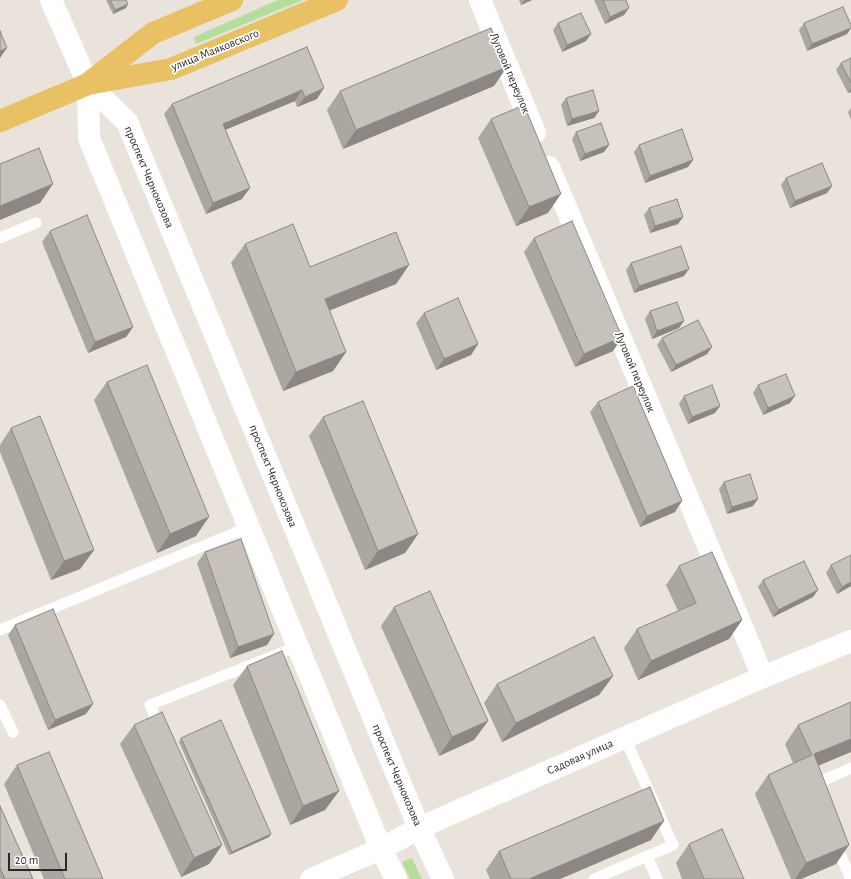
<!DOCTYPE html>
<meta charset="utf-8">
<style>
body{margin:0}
#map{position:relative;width:851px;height:879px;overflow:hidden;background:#eae3db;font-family:"Alegreya Sans",sans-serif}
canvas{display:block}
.scale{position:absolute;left:8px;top:853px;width:59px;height:18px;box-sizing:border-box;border:2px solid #292929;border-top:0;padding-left:5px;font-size:12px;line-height:14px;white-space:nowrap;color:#292929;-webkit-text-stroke:3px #fff;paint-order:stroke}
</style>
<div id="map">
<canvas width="851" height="879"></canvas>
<div class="scale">20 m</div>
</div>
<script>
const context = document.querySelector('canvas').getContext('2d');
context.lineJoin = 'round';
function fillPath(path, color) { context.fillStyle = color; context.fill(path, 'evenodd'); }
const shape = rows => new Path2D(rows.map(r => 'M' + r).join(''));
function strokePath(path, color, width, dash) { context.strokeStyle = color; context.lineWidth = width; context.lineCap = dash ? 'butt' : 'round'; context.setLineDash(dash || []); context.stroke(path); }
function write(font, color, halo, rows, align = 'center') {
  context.font = font + ' "Alegreya Sans",sans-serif'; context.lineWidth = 3.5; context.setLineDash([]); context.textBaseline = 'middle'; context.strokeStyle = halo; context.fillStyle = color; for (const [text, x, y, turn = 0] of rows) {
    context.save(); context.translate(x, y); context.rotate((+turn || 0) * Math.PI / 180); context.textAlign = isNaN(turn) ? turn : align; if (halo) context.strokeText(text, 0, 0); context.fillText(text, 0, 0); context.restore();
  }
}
const green = shape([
 [278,0,303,0,196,44,194,37],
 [412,858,422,879,410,879,402,862]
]);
const service = shape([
 [0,238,36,223],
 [0,630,249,527],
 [0,705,13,732],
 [161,729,150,705,298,646],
 [811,786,851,768],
 [835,843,851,879],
 [647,856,657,879],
 [594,879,673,845,625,738]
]);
const minor = shape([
 [480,0,535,133],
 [549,167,763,677]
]);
const tertiary = shape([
 [51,0,88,84,89,138,381,849,396,879],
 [88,84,127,122,419,828,443,879],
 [311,879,381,849,419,828,763,677,851,641]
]);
const primary = shape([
 [90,82,153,33,232,0],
 [0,121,88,84,171,69,337,0]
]);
const wall = shape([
 [106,0,126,0,126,8,113,14],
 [519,0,532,0,521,5],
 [594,0,626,0,624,15,605,24],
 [558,23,591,34,586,41,562,52,553,30],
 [804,23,847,34,807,51,799,30],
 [307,47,317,99,297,107,295,101,225,130,242,199,206,214,164,114,172,104],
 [851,58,851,92,848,93,836,70,841,63],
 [494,86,343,149,327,110,340,91],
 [566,98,599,111,594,118,567,126,561,105],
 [851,108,851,120,848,112],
 [491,119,548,213,516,226,478,138],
 [576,132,609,145,604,152,580,161,572,139],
 [639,145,693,160,688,167,645,183,634,152],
 [786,178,827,193,790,208,781,185],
 [649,208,683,217,678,224,650,233,644,215],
 [50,231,133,327,126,337,88,353,42,242],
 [534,238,622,337,613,351,575,367,524,252],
 [245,244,310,267,409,265,396,284,329,310,346,352,333,371,283,391,231,263],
 [631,263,684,276,634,293,626,270],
 [650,311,684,321,679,328,652,339,645,319],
 [424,313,478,344,471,355,436,370,416,323],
 [662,338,712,347,707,354,671,372,657,345],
 [107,382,196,536,157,553,94,400],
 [758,385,790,403,763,415,753,393],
 [684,396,715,413,688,424,679,404],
 [598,402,675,512,640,527,590,412],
 [323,417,418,534,405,553,365,570,309,436],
 [11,428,94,550,80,569,51,580,0,452,0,445],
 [724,482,753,506,727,514,719,489],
 [205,552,267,645,230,658,197,563],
 [831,565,851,586,837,594,826,573],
 [679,566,742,620,729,639,638,680,624,648,637,629,678,611,666,585],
 [763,580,818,590,813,597,773,617,758,587],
 [394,607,488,721,474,740,439,756,381,626],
 [15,625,86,714,48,730,8,635],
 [247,666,339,791,325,810,290,825,233,685],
 [613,676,599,695,502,742,484,703,497,684],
 [134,725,222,845,209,864,181,877,120,744],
 [798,725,818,766,836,864,801,879,791,879,755,794,768,775,793,763,785,744],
 [181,738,269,837,229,855,179,742],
 [17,765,103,879,44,879,4,784],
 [0,806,33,879,1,879,0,878],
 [651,840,560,879,490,879,486,870,499,851],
 [689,844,744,879,682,879,676,863]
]);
const shadedWall = shape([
 [525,0,532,0,521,5],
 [128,4,126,8,113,14,115,10],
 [629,8,624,15,605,24,610,17],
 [851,28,847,34,807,51,812,44],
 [591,34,586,41,562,52,567,45],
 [7,48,0,58,0,51],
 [507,67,494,86,343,149,356,130],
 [324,88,317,99,297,107,305,97],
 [851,88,851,92,848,93],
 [302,90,295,101,215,134,223,124],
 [599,111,594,118,567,126,572,119],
 [609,145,604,152,580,161,585,154],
 [693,160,688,167,645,183,650,176],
 [53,184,40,203,0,220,0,206],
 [832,186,827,193,790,208,795,201],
 [250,188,242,199,206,214,213,203],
 [561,194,548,213,516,226,529,207],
 [683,217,678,224,650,233,655,226],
 [409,265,396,284,311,318,325,299],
 [689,269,684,276,634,293,639,286],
 [684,321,679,328,652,339,657,331],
 [133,327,126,337,88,353,95,342],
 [622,337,613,351,575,367,584,354],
 [478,344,471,355,436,370,444,359],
 [712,347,707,354,671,372,676,365],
 [346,352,333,371,283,391,296,372],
 [795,396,790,403,763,415,768,408],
 [720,406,715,413,688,424,692,417],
 [758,499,753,506,727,514,732,507],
 [682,501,675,512,640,527,647,516],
 [209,517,196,536,157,553,170,534],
 [418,534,405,553,365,570,378,551],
 [94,550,80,569,51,580,64,561],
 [851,582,851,586,837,594,842,587],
 [818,590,813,597,773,617,778,610],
 [742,620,729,639,638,680,651,661],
 [274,634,267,645,230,658,238,647],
 [613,676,599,695,502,742,516,723],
 [93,704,86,714,48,730,55,720],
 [488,721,474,740,439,756,452,737],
 [851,739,851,752,801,773,814,754],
 [339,791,325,810,290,825,303,806],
 [664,821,651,840,560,879,529,879],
 [271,834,269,837,229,855,232,852],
 [222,845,209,864,181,877,194,858],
 [849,845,836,864,801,879,795,879,806,863]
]);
const building = shape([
 [110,0,126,0,128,4,115,10,110,0],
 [603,0,626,0,629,8,610,17,603,0],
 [843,7,851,25,851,28,812,44,804,23,843,7],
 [581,13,591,34,567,45,558,23,581,13],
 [491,28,507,67,356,130,340,91,491,28],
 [0,31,7,48,0,51,0,31],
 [307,47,324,88,305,97,302,90,223,124,250,188,213,203,172,104,307,47],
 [851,58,851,83,841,63,851,58],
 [593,90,599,111,572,119,566,98,593,90],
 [524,105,561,194,529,207,491,119,524,105],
 [601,123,609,145,585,154,576,132,601,123],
 [682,129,693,160,650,176,639,145,682,129],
 [39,148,53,184,0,206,0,164,39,148],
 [822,163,832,186,795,201,786,178,822,163],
 [677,199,683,217,655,226,649,208,677,199],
 [87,215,133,327,95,342,50,231,87,215],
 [572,221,622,337,584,354,534,238,572,221],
 [293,224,310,267,396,232,409,265,325,299,346,352,296,372,245,244,293,224],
 [681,246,689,269,639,286,631,263,681,246],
 [458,298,478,344,444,359,424,313,458,298],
 [677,302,684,321,657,331,650,311,677,302],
 [698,320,712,347,676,365,662,338,698,320],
 [147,365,209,517,170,534,107,382,147,365],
 [786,374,795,396,768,408,758,385,786,374],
 [712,385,720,406,692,417,684,396,712,385],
 [633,386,682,501,647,516,598,402,633,386],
 [363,401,418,534,378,551,323,417,363,401],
 [40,416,94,550,64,561,11,428,40,416],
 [750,474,758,499,732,507,724,482,750,474],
 [241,539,274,634,238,647,205,552,241,539],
 [712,552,742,620,651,661,637,629,696,603,679,566,712,552],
 [851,555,851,582,842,587,831,565,851,555],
 [804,561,818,590,778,610,763,580,804,561],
 [430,591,488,721,452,737,394,607,430,591],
 [53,609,93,704,55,720,15,625,53,609],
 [594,637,613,676,516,723,497,684,594,637],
 [282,651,339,791,303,806,247,666,282,651],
 [851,702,851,739,814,754,849,845,806,863,768,775,812,755,798,725,851,702],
 [162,712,222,845,194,858,134,725,162,712],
 [221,720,271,834,232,852,181,738,221,720],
 [49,752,103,879,65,879,17,765,49,752],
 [650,787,664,821,529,879,511,879,499,851,650,787],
 [0,806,33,879,5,879,0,868,0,806],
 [722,829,744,879,704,879,689,844,722,829]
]);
const streetNames = [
 ["улица Маяковского",215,50,-22],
 ["Луговой переулок",510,73,67],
 ["проспект Чернокозова",149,177,67],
 ["Луговой переулок",635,372,67],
 ["проспект Чернокозова",273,476,68],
 ["Садовая улица",580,757,-24],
 ["проспект Чернокозова",397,775,67]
];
fillPath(green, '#b5de9b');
strokePath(service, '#fff', 11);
strokePath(minor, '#fff', 22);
strokePath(tertiary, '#fff', 22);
strokePath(primary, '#e7c163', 22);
fillPath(wall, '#aaa6a0');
fillPath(shadedWall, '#8b8782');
fillPath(building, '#c6c1ba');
strokePath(building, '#8b8782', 1);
write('12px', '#292929', '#fff', streetNames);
</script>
